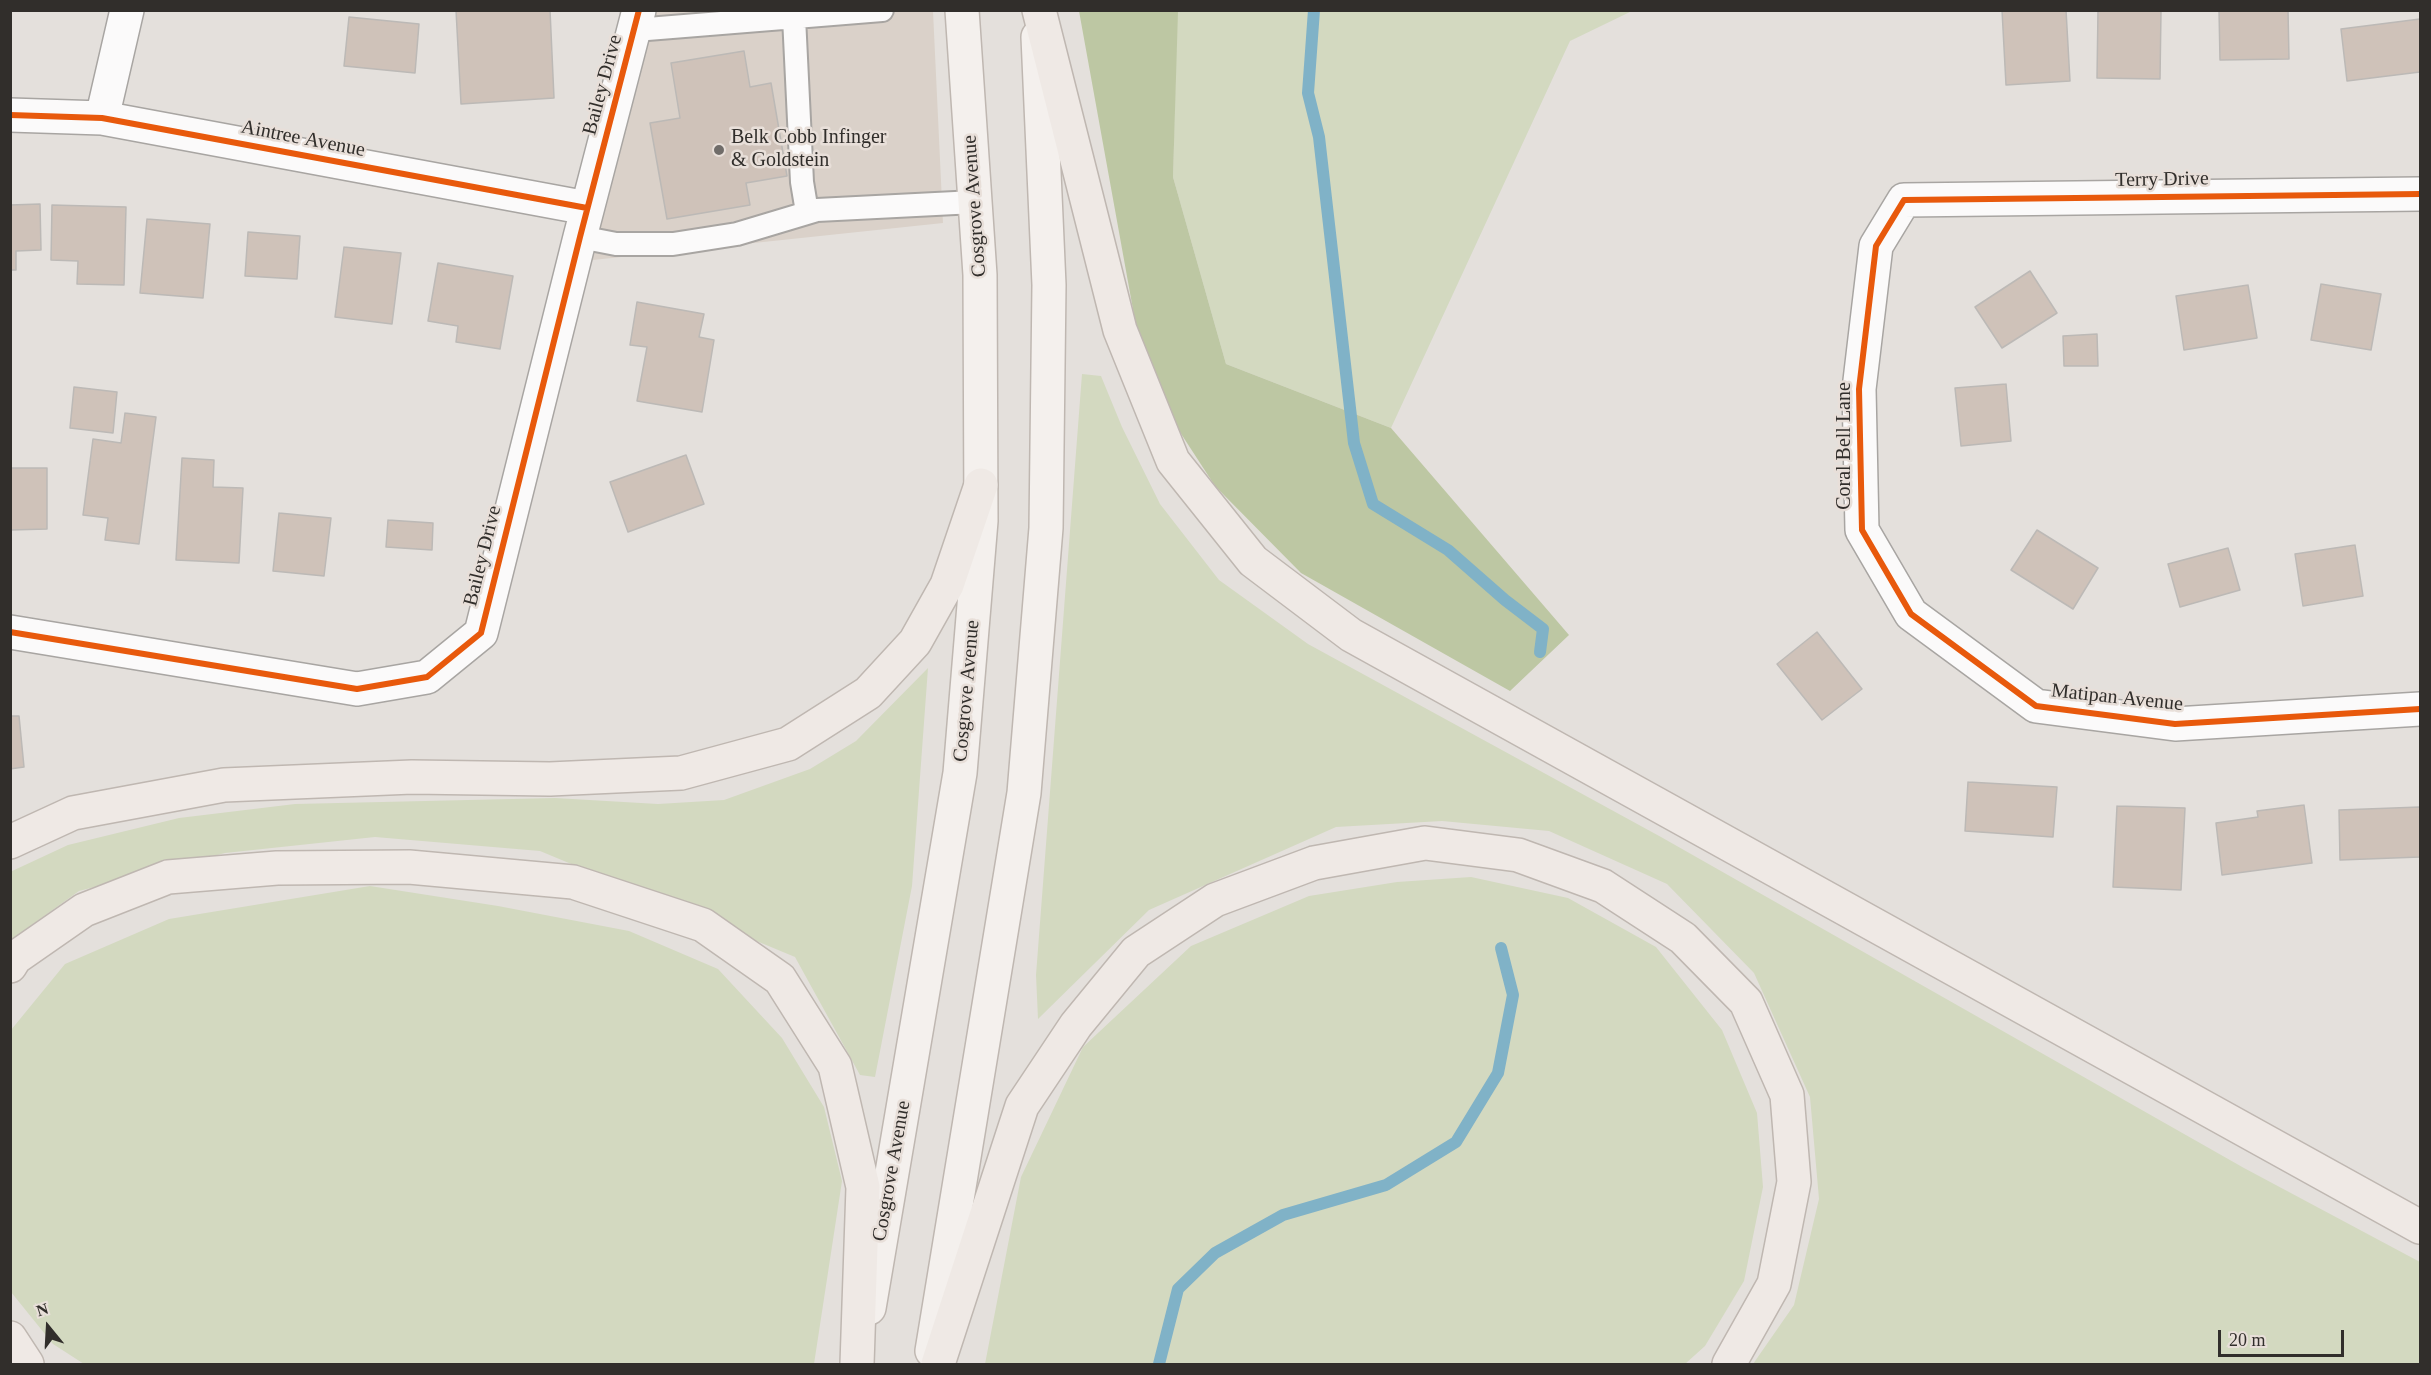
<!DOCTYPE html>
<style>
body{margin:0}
#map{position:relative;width:2431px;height:1375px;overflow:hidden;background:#e4e0dc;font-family:"Times New Roman",serif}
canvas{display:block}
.frame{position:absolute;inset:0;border:12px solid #312e2b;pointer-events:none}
.north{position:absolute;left:18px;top:1297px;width:60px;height:60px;-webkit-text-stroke:4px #e8dfd9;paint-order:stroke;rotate:342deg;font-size:16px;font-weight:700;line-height:24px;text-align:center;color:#312e2b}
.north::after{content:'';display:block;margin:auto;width:21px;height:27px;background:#312e2b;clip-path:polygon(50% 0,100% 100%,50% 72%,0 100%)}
.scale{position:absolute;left:2218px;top:1330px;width:126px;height:27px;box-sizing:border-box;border:3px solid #312e2b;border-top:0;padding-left:8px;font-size:18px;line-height:21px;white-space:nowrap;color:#312e2b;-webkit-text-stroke:4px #e8dfd9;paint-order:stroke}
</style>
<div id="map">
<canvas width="2431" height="1375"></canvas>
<div class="frame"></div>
<div class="north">N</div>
<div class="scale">20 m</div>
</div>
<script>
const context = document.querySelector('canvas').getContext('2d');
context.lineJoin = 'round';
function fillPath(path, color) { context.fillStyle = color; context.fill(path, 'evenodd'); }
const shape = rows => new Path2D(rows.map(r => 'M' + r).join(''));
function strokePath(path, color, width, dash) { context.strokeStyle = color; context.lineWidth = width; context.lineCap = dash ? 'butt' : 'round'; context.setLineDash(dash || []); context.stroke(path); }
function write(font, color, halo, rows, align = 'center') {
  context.font = font + ' "Times New Roman",serif'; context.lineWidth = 5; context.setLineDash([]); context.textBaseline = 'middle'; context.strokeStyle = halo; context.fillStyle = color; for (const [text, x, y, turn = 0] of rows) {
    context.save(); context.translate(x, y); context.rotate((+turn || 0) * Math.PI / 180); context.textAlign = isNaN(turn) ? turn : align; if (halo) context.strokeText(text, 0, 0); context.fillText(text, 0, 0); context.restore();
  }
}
const built = shape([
 [639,11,933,11,943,223,574,262]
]);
const green = shape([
 [1177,11,1632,11,1570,41,1391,428,1226,364,1173,177],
 [1082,374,1101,376,1122,427,1160,504,1219,580,1308,644,1661,837,2244,1168,2420,1262,2420,1364,1753,1364,1794,1305,1819,1199,1810,1097,1754,973,1667,884,1549,831,1442,821,1336,827,1149,910,1038,1019,1036,975],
 [928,668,912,886,875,1077,860,1075,795,957,540,851,375,837,225,853,79,891,11,940,10,872,68,845,179,818,295,804,555,798,658,804,724,800,810,769,856,741],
 [1471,877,1568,898,1656,947,1722,1030,1757,1113,1763,1187,1744,1281,1705,1346,1685,1364,985,1364,1021,1177,1083,1047,1191,946,1309,896,1397,882],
 [370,886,498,906,629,931,718,969,782,1038,824,1107,842,1181,814,1364,84,1364,53,1344,11,1292,11,1030,65,964,169,919]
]);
const forest = shape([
 [1079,11,1178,11,1173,177,1226,364,1391,428,1569,635,1510,691,1301,573,1215,486,1163,406,1136,326]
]);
const stream = shape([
 [1314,10,1308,93,1319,137,1354,443,1373,504,1448,550,1505,600,1543,629,1540,652],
 [1159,1364,1178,1289,1215,1253,1283,1215,1386,1185,1456,1142,1498,1073,1513,995,1501,948]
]);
const building = shape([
 [456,10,550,10,554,98,461,104,456,10],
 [2002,10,2066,10,2070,81,2006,85,2002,10],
 [2098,10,2161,11,2160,79,2097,78,2098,10],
 [2219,10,2288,10,2289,59,2220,60,2219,10],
 [349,17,419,24,415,73,344,66,349,17],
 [2420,19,2420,72,2347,81,2341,29,2420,19],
 [744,51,750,87,771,83,787,176,746,183,750,205,667,219,650,123,680,118,671,63,744,51],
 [40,204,41,250,16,251,16,270,10,270,10,205,40,204],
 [52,205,126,207,124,285,77,284,78,261,51,260,52,205],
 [147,219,210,224,203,298,140,293,147,219],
 [248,232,300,236,297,279,245,276,248,232],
 [344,247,401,253,392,324,335,317,344,247],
 [438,263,513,276,500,349,456,342,458,326,428,321,438,263],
 [2030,271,2057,313,2002,348,1975,307,2030,271],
 [2321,284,2381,294,2371,350,2311,340,2321,284],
 [2248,285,2257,338,2184,350,2176,296,2248,285],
 [637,302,704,314,699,337,714,340,702,412,637,401,647,347,630,345,637,302],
 [2097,334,2098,366,2064,366,2063,336,2097,334],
 [2006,384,2011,441,1961,446,1955,388,2006,384],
 [74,387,117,392,113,433,70,428,74,387],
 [125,413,156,417,139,544,105,540,108,518,83,515,93,439,121,443,125,413],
 [686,455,704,504,628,532,610,482,686,455],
 [182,458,214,460,213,487,243,488,239,563,176,560,182,458],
 [10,468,47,468,47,529,10,530,10,468],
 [279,513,331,518,324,576,273,571,279,513],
 [388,520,433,523,432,550,386,547,388,520],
 [2037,530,2098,568,2073,609,2011,570,2037,530],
 [2355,545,2363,596,2303,606,2295,554,2355,545],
 [2228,548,2240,590,2180,607,2168,564,2228,548],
 [1817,632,1862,689,1822,720,1777,664,1817,632],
 [10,716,19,716,24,767,10,769,10,716],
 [1968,782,2057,787,2053,837,1965,831,1968,782],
 [2304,805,2312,863,2222,875,2216,823,2258,817,2257,811,2304,805],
 [2117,806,2185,808,2181,890,2113,887,2117,806],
 [2420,807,2420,857,2340,860,2339,810,2420,807]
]);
const service = shape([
 [794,17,802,182,807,212],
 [635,30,882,10],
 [580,237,616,244,673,244,737,234,817,210,975,202]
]);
const minor = shape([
 [10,115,102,118,587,208],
 [102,118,127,10],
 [2420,194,1904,200,1876,246,1859,389,1862,530,1911,614,2036,706,2175,724,2420,709],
 [10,632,357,689,427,677,481,633,580,237,639,10]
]);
const primary = shape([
 [869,1308,960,773,981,521,980,275,962,10],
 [932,1351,1024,793,1046,528,1049,285,1038,37]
]);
const motorway = shape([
 [1039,10,1120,330,1173,461,1253,561,1351,635,2420,1227],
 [10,842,73,813,224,785,412,777,550,779,681,773,788,744,868,693,915,642,947,585,981,485],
 [10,966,15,958,84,910,168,877,277,868,409,867,573,882,703,925,780,979,835,1066,863,1187,857,1364],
 [10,1338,27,1364],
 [938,1364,1022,1106,1076,1025,1136,952,1215,900,1314,863,1425,843,1518,855,1603,886,1683,938,1746,1002,1787,1095,1794,1182,1774,1284,1729,1364]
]);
const cycleway = shape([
 [10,115,102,118,587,208],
 [2420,194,1904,200,1876,246,1859,389,1862,530,1911,614,2036,706,2175,724,2420,709],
 [10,632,357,689,427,677,481,633,580,237,639,10]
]);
const markers = [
 [719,150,6,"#706c69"]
];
const streetNames = [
 ["Bailey Drive",603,85,-75],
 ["Aintree Avenue",303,139,11],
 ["Terry Drive",2162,180,-1],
 ["Cosgrove Avenue",975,206,-94],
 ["Coral Bell Lane",1845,446,-90],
 ["Bailey Drive",483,556,-76],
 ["Cosgrove Avenue",967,691,-85],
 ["Matipan Avenue",2117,698,6],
 ["Cosgrove Avenue",892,1171,-80]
];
const poiNames = [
 ["Belk Cobb Infinger",731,138],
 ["& Goldstein",731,161]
];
fillPath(built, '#dad1c9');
fillPath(green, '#d3d9c0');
fillPath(forest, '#bdc7a3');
strokePath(stream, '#80b2c7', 12);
fillPath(building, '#cfc2b9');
strokePath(building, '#bcb9b6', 1.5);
strokePath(service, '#a8a5a2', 26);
strokePath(minor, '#a8a5a2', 36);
strokePath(primary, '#bfb7b1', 36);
strokePath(motorway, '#bfb7b1', 36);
strokePath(service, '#fbfafa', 22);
strokePath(minor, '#fbfafa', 33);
strokePath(primary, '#f4f0ed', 33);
strokePath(motorway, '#efe9e5', 33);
strokePath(cycleway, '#e8590c', 6);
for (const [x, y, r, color] of markers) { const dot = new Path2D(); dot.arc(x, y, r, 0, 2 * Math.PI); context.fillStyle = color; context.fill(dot); strokePath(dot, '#e8dfd9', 2); }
write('20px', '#312e2b', '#e8dfd9', streetNames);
write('20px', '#312e2b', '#e8dfd9', poiNames, 'left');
</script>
